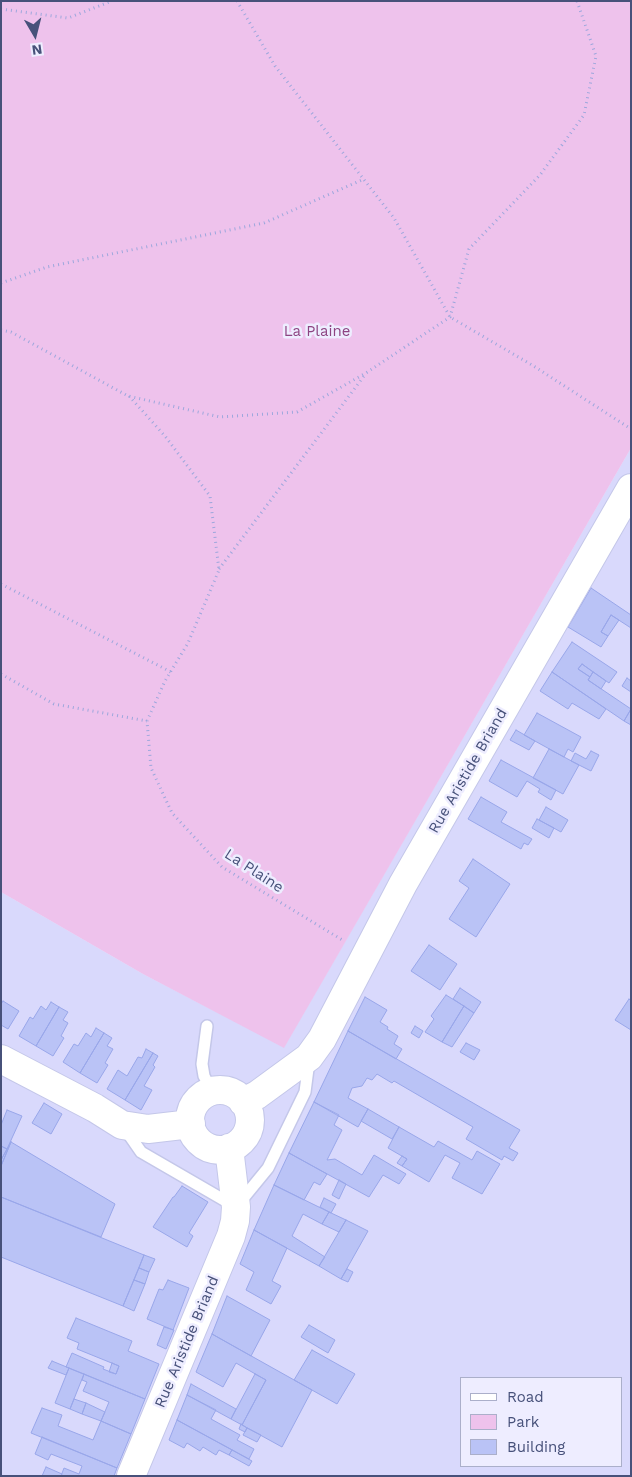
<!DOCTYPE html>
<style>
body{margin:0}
#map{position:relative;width:632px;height:1477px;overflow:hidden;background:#e7e5fe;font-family:"Work Sans",sans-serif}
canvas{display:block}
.frame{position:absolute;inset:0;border:2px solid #47517a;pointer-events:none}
.legend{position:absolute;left:460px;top:1377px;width:162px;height:90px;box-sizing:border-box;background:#eeedff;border:1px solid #abafca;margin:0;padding:6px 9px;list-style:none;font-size:15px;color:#47517a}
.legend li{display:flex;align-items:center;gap:10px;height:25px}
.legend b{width:25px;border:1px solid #abafca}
.north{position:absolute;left:10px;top:10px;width:50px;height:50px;-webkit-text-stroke:4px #eeedff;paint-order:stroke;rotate:172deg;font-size:14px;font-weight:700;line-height:20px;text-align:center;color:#47517a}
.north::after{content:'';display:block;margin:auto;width:18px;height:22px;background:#47517a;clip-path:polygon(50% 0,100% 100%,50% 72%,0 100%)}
</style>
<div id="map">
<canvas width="632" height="1477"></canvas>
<div class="frame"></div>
<ul class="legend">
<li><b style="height:6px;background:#fff"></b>Road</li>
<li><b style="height:14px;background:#eec2ec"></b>Park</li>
<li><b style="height:14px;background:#bac3f6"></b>Building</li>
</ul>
<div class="north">N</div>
</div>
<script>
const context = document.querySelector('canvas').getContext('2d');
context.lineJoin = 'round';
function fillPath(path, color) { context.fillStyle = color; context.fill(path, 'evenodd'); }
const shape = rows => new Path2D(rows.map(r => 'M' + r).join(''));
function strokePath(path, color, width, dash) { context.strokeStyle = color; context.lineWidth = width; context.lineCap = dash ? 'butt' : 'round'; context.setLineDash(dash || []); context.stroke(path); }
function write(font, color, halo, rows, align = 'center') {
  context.font = font + ' "Work Sans",sans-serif'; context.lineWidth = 5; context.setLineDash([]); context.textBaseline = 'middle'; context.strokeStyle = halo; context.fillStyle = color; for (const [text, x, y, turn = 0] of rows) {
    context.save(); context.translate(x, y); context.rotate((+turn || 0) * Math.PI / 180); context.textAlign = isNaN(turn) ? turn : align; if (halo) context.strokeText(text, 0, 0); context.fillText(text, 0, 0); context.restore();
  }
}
const residential = shape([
 [631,448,631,1476,1,1476,1,892,143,974,284,1047],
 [461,1378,621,1378,621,1466,461,1466]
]);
const green = shape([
 [1,1,631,1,631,448,284,1048,143,974,1,892]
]);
const building = shape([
 [591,588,631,615,631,628,611,615,601,632,608,636,601,647,568,627,591,588],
 [611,615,619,620,608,636,601,632,611,615],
 [572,642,617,672,609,683,582,664,578,669,590,677,588,680,631,709,624,721,552,672,572,642],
 [582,664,593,672,590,677,578,669,582,664],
 [552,672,606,709,599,719,572,703,568,709,540,691,552,672],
 [593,672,606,681,601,689,588,680,593,672],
 [627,678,631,681,631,692,622,686,627,678],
 [631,709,631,725,624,721,631,709],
 [537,713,581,737,573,752,568,749,564,757,524,735,537,713],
 [516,730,535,741,529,750,510,740,516,730],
 [549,749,579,765,563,794,533,778,549,749],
 [591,751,599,755,591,771,571,761,575,753,586,759,591,751],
 [501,760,556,790,551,800,538,792,540,789,527,781,517,797,489,781,501,760],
 [481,797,507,812,501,822,532,839,528,845,524,843,521,849,468,819,481,797],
 [546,807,568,820,561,832,539,820,546,807],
 [537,819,554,828,549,838,532,828,537,819],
 [473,859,510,884,476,937,449,919,469,888,459,881,473,859],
 [429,945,457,964,440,990,411,971,429,945],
 [460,988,481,1002,474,1013,453,999,460,988],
 [446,995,464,1006,442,1042,425,1032,434,1019,431,1016,446,995],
 [365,997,387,1010,380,1022,388,1027,387,1029,398,1036,394,1044,402,1049,396,1059,348,1031,365,997],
 [629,999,631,1001,631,1030,615,1020,629,999],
 [3,1001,19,1011,8,1029,1,1025,1,1004,3,1001],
 [51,1002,59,1007,36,1046,19,1036,30,1017,33,1019,41,1006,46,1010,51,1002],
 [464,1006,474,1013,452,1047,442,1042,464,1006],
 [59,1007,68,1012,63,1020,68,1023,61,1036,64,1038,53,1056,36,1046,59,1007],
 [415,1026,423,1031,419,1038,411,1033,415,1026],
 [96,1028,104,1033,80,1073,63,1062,74,1044,78,1046,86,1033,91,1037,96,1028],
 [348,1031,520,1130,509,1148,518,1153,513,1161,504,1156,502,1160,466,1139,473,1127,394,1081,392,1083,377,1074,372,1080,367,1078,362,1086,352,1088,348,1098,368,1109,358,1127,314,1102,348,1031],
 [104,1033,112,1038,107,1046,113,1049,105,1063,108,1065,97,1083,80,1073,104,1033],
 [466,1043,480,1050,474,1060,460,1052,466,1043],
 [146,1049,153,1053,125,1100,107,1089,118,1070,127,1076,138,1057,142,1058,146,1049],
 [153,1053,158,1056,153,1065,155,1067,144,1086,152,1090,141,1110,125,1100,153,1053],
 [314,1102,339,1115,334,1125,342,1130,327,1160,335,1159,362,1175,374,1155,406,1174,399,1184,383,1175,369,1197,289,1153,314,1102],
 [44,1103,62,1114,51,1134,32,1123,44,1103],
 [368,1109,399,1127,392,1139,361,1121,368,1109],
 [7,1110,22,1116,7,1149,1,1146,1,1125,7,1110],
 [399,1127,434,1147,438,1141,472,1160,477,1151,500,1164,482,1194,452,1178,460,1163,445,1155,429,1182,402,1166,407,1159,388,1148,399,1127],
 [11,1142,1,1166,1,1160,11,1142],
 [11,1142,115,1204,101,1237,1,1197,1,1166,11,1142],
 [1,1146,7,1149,1,1160,1,1146],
 [289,1153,327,1174,320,1185,314,1182,304,1200,274,1185,289,1153],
 [402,1156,407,1159,402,1166,397,1163,402,1156],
 [339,1180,346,1184,339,1199,332,1195,339,1180],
 [274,1185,329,1212,322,1224,303,1214,292,1236,325,1257,319,1266,254,1230,274,1185],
 [182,1186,208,1202,189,1233,193,1236,187,1247,153,1227,173,1197,174,1197,182,1186],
 [1,1197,144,1255,123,1306,1,1257,1,1197],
 [324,1198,336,1204,331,1213,320,1207,324,1198],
 [329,1212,346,1220,339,1232,322,1224,329,1212],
 [346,1220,368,1231,341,1279,319,1266,346,1220],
 [254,1230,287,1248,272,1281,281,1286,271,1304,246,1290,254,1272,240,1264,254,1230],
 [144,1255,155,1259,149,1272,139,1268,144,1255],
 [139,1268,149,1272,145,1284,134,1280,139,1268],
 [347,1269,353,1272,348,1282,341,1279,347,1269],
 [134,1280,145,1284,134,1311,123,1306,134,1280],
 [168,1280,189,1288,173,1330,147,1319,159,1289,163,1290,168,1280],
 [227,1296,270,1320,251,1356,212,1334,227,1296],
 [76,1318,132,1341,128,1351,159,1364,145,1399,66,1367,72,1353,104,1367,103,1369,116,1374,119,1366,77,1349,79,1343,67,1338,76,1318],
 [309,1325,335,1340,328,1353,301,1337,309,1325],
 [164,1327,174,1330,166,1349,157,1345,164,1327],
 [212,1334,312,1390,282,1447,242,1425,266,1380,236,1363,223,1387,196,1372,212,1334],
 [312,1350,355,1374,337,1404,294,1380,312,1350],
 [52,1361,69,1368,66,1375,48,1368,52,1361],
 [112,1363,119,1366,116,1374,109,1372,112,1363],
 [69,1368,84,1374,70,1409,55,1403,69,1368],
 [84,1374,145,1399,131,1434,101,1421,109,1402,83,1391,87,1382,82,1380,84,1374],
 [255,1374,266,1380,242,1425,231,1419,255,1374],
 [191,1384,236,1409,231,1419,187,1395,191,1384],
 [187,1395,216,1410,211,1419,240,1435,237,1440,254,1449,249,1459,177,1420,187,1395],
 [74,1399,86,1403,82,1414,70,1409,74,1399],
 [86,1403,105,1412,101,1421,82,1414,86,1403],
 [42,1408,62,1415,58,1426,93,1440,101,1421,131,1434,117,1468,31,1433,42,1408],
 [177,1420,232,1450,229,1455,219,1450,216,1455,203,1447,200,1451,187,1443,184,1448,169,1440,177,1420],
 [241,1424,247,1428,245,1432,239,1429,241,1424],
 [247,1428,261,1435,257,1442,243,1435,247,1428],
 [42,1437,117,1468,114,1476,61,1476,64,1468,79,1474,82,1466,51,1454,48,1460,35,1454,42,1437],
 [232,1450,252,1461,249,1466,229,1455,232,1450],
 [46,1467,62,1474,61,1476,42,1476,46,1467]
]);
const path = shape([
 [237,1,275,66,394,218,450,317,532,365,631,429],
 [1,9,68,18,112,1],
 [1,283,47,267,264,223,364,179],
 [1,330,11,332,128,396,220,417,297,412,366,373,450,317,469,249,540,175,584,115,596,56,577,1],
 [129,396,165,436,210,496,219,570,188,643,165,681,147,721,151,768,172,813,222,867,344,941],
 [219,569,364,376],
 [1,584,171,672],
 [1,674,54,704,147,721]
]);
const service = shape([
 [207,1026,202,1064,204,1076,212,1091],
 [125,1129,141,1152,236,1207,268,1168,305,1092,309,1061]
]);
const tertiary = shape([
 [1,1059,95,1108,122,1125,148,1129,191,1124],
 '190 1120a30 30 0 1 1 60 0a30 30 0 1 1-60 0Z',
 [243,1102,257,1095,309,1057,322,1039,403,884,631,488],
 [131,1476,231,1236,235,1221,236,1207,229,1148]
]);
const parkNames = [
 ["La Plaine",317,332]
];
const streetNames = [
 ["Rue Aristide Briand",468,771,-60],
 ["La Plaine",254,871,33],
 ["Rue Aristide Briand",187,1342,-67]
];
fillPath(residential, '#d9d9fc');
fillPath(green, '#eec2ec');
fillPath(building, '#bac3f6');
strokePath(building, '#99a7ea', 1);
strokePath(service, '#c4c7e9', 14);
strokePath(tertiary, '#c4c7e9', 30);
strokePath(path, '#9da7dc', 3, [1, 4]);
strokePath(service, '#fff', 11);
strokePath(tertiary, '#fff', 28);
write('15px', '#8d4382', '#eeedff', parkNames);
write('15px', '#47517a', '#eeedff', streetNames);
</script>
